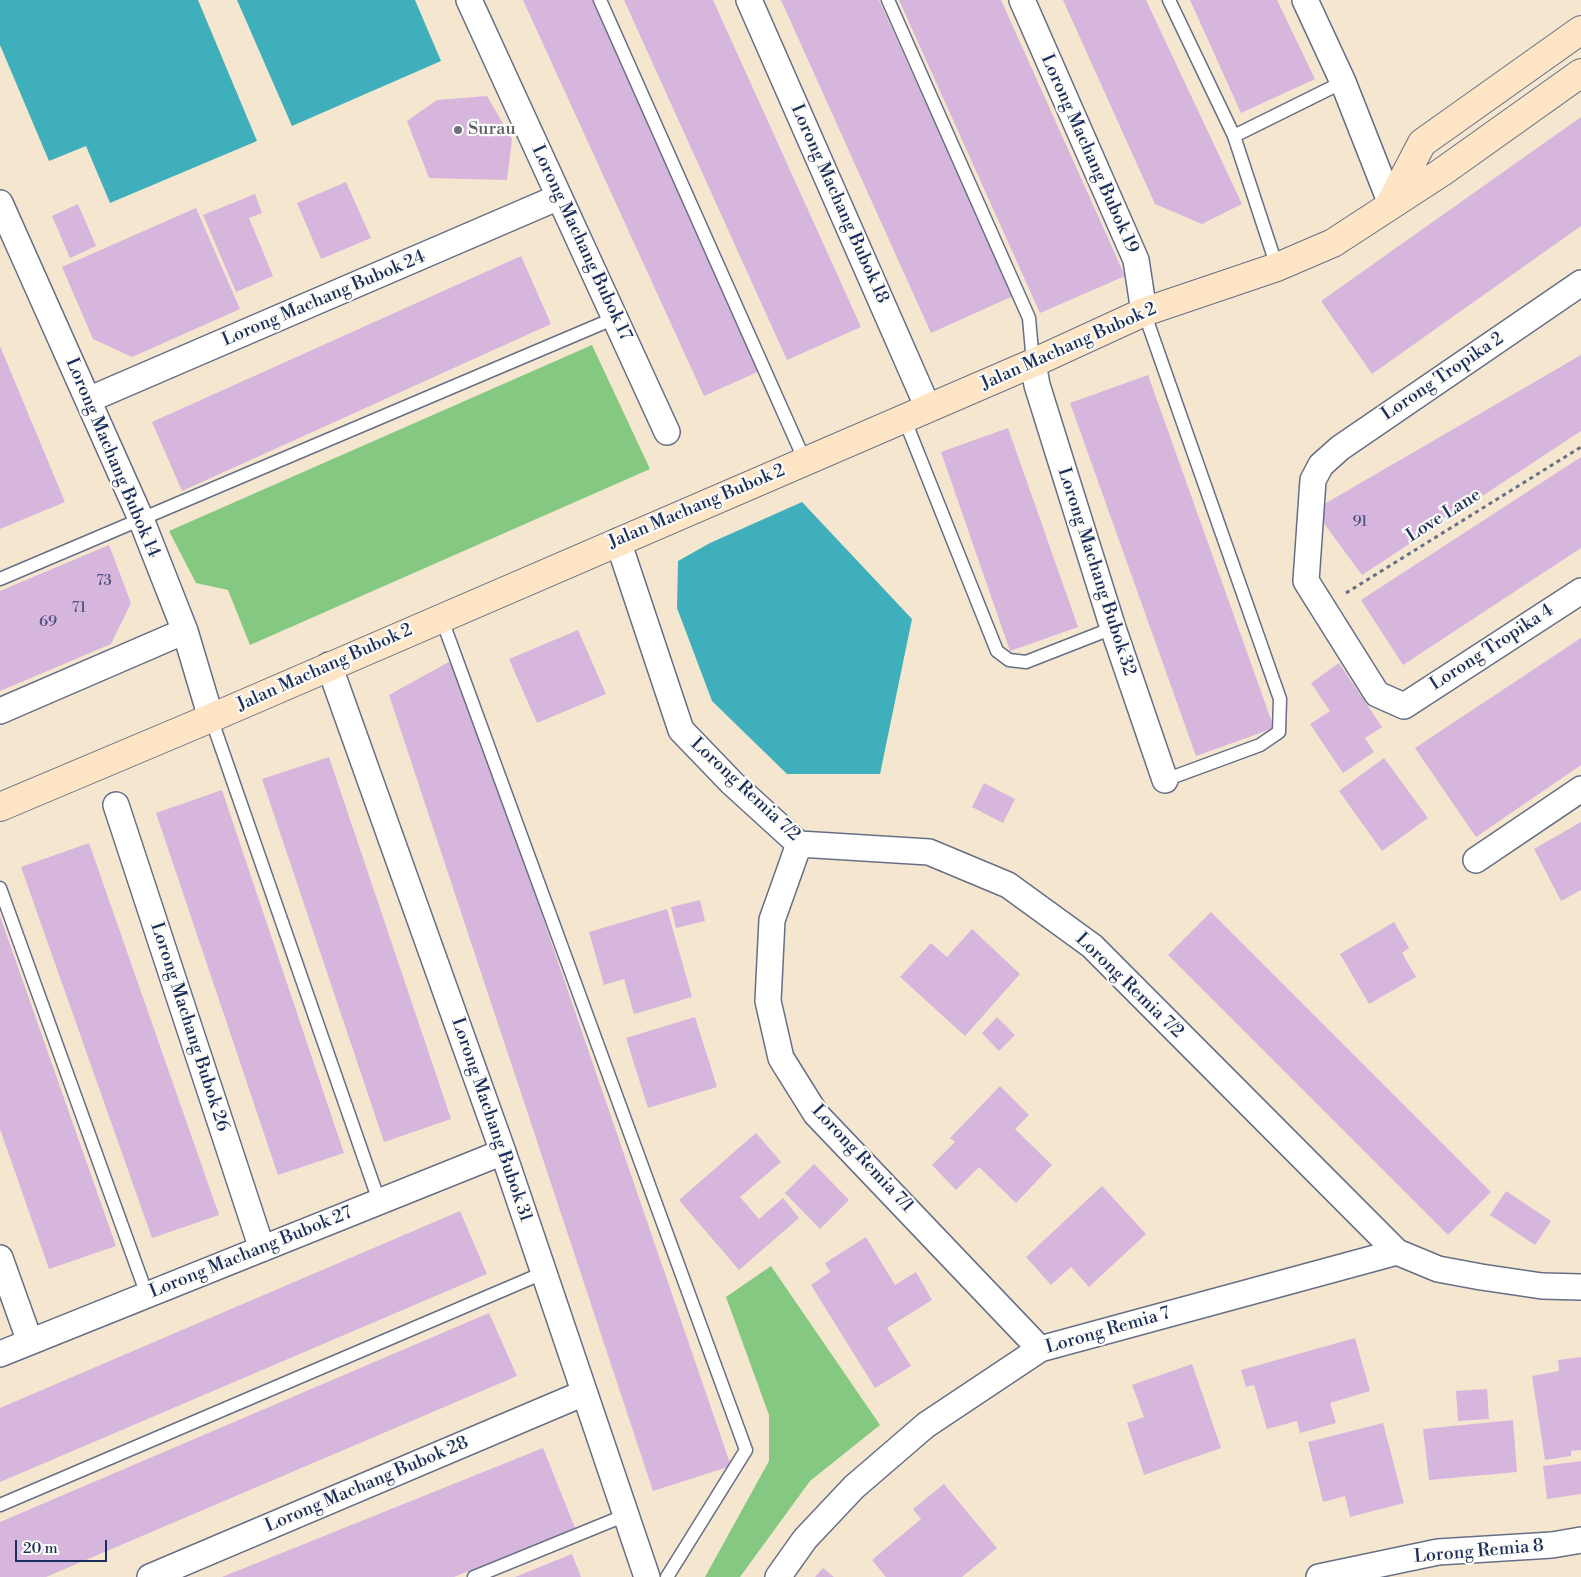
<!DOCTYPE html>
<style>
body{margin:0}
#map{position:relative;width:1581px;height:1577px;overflow:hidden;background:#f5e6d0;font-family:"Libre Bodoni",serif}
canvas{display:block}
.scale{position:absolute;left:15px;top:1540px;width:92px;height:22px;box-sizing:border-box;border:2px solid #1b2f5e;border-top:0;padding-left:6px;font-size:15px;line-height:18px;white-space:nowrap;color:#1b2f5e;-webkit-text-stroke:4px #fdfcf7;paint-order:stroke}
</style>
<div id="map">
<canvas width="1581" height="1577"></canvas>
<div class="scale">20 m</div>
</div>
<script>
const context = document.querySelector('canvas').getContext('2d');
context.lineJoin = 'round';
function fillPath(path, color) { context.fillStyle = color; context.fill(path, 'evenodd'); }
const shape = rows => new Path2D(rows.map(r => 'M' + r).join(''));
function strokePath(path, color, width, dash) { context.strokeStyle = color; context.lineWidth = width; context.lineCap = dash ? 'butt' : 'round'; context.setLineDash(dash || []); context.stroke(path); }
function write(font, color, halo, rows, align = 'center') {
  context.font = font + ' "Libre Bodoni",serif'; context.lineWidth = 4.5; context.setLineDash([]); context.textBaseline = 'middle'; context.strokeStyle = halo; context.fillStyle = color; for (const [text, x, y, turn = 0] of rows) {
    context.save(); context.translate(x, y); context.rotate((+turn || 0) * Math.PI / 180); context.textAlign = isNaN(turn) ? turn : align; if (halo) context.strokeText(text, 0, 0); context.fillText(text, 0, 0); context.restore();
  }
}
const green = shape([
 [592,345,650,469,250,645,228,590,196,583,169,531],
 [771,1266,880,1425,810,1481,740,1577,705,1577,769,1461,769,1415,726,1297]
]);
const water = shape([
 [0,0,198,0,257,141,110,203,86,146,49,161,0,45],
 [237,0,415,0,441,61,292,126],
 [802,502,912,619,880,774,787,774,712,701,677,608,678,561,710,543]
]);
const building = shape([
 [523,0,594,0,762,370,704,396],
 [624,0,713,0,861,327,787,360],
 [781,0,879,0,1013,296,931,333],
 [899,0,1001,0,1125,276,1040,313],
 [1063,0,1146,0,1242,204,1202,224,1155,204],
 [1190,0,1277,0,1315,79,1241,113],
 [487,96,512,139,507,180,429,178,407,121,437,100],
 [1581,117,1581,226,1372,374,1321,301],
 [346,182,371,238,321,259,297,203],
 [255,194,262,213,249,218,273,276,236,292,203,215],
 [78,204,96,246,70,258,52,216],
 [196,208,240,309,132,357,93,339,62,267],
 [521,256,551,324,182,491,152,422],
 [0,346,65,502,0,529],
 [1581,355,1581,431,1362,575,1314,510],
 [1148,375,1274,728,1196,756,1070,403],
 [1008,428,1078,627,1010,651,941,452],
 [1581,457,1581,548,1403,665,1361,600],
 [109,545,131,603,111,644,0,691,0,591],
 [578,630,606,694,537,723,509,659],
 [1581,638,1581,765,1476,837,1415,748],
 [454,659,731,1466,653,1491,389,695],
 [1339,663,1382,727,1365,738,1374,752,1343,773,1310,724,1330,711,1311,683],
 [329,757,451,1119,384,1142,262,779],
 [1384,758,1428,818,1382,851,1339,791],
 [984,783,1015,799,1003,823,972,807],
 [222,790,344,1153,278,1175,156,813],
 [1581,822,1581,890,1561,901,1534,849],
 [89,843,219,1215,152,1238,21,867],
 [700,900,705,921,676,928,671,907],
 [667,909,692,997,634,1014,624,979,604,985,589,932],
 [1211,912,1491,1192,1448,1235,1168,955],
 [0,916,116,1246,49,1269,0,1129],
 [1394,922,1409,948,1402,953,1416,977,1369,1004,1340,954],
 [972,929,1020,974,965,1036,900,977,931,943,947,957],
 [695,1017,717,1087,648,1108,626,1038],
 [997,1017,1015,1035,999,1051,982,1033],
 [1000,1086,1029,1115,1015,1129,1052,1165,1016,1203,979,1167,956,1190,932,1165,955,1142,950,1138],
 [756,1133,781,1162,740,1197,759,1219,783,1198,799,1218,739,1270,679,1200],
 [814,1164,849,1200,820,1229,785,1193],
 [1102,1186,1146,1234,1089,1287,1071,1267,1051,1285,1026,1257],
 [1506,1191,1551,1221,1535,1245,1490,1215],
 [460,1211,487,1274,0,1482,0,1408],
 [866,1237,895,1285,916,1272,932,1300,887,1328,911,1366,875,1388,811,1285,830,1272,825,1263],
 [489,1313,517,1376,46,1577,0,1577,0,1522],
 [1355,1338,1370,1391,1330,1403,1336,1423,1300,1433,1297,1421,1267,1429,1254,1385,1246,1387,1241,1370],
 [1581,1357,1581,1450,1571,1451,1571,1456,1545,1460,1532,1376,1559,1371,1558,1360],
 [1192,1364,1221,1448,1144,1475,1127,1423,1144,1417,1132,1385],
 [1487,1389,1489,1419,1458,1421,1456,1391],
 [1513,1420,1517,1472,1429,1480,1423,1429],
 [1383,1423,1404,1503,1350,1517,1345,1496,1323,1502,1308,1442],
 [543,1448,575,1528,454,1577,222,1577],
 [1581,1461,1581,1494,1547,1499,1543,1466],
 [944,1484,997,1548,962,1577,886,1577,872,1560,921,1519,913,1509],
 [572,1554,581,1577,515,1577],
 [823,1568,834,1577,815,1577]
]);
const path = shape([
 [1346,593,1581,447]
]);
const lane = shape([
 [600,0,805,461],
 [888,0,1029,318,1033,363],
 [1169,0,1234,136,1277,267],
 [1234,136,1343,82],
 [1144,312,1280,699,1279,732,1260,745,1165,780],
 [904,418,997,651,1009,660,1026,662,1113,628],
 [0,579,615,318],
 [441,617,746,1450,667,1577],
 [211,718,379,1201],
 [0,888,147,1295],
 [0,1505,543,1273],
 [474,1577,626,1515]
]);
const street = shape([
 [469,0,667,432],
 [749,0,928,408],
 [1022,0,1136,260,1144,312],
 [1305,0,1343,82,1391,204],
 [0,203,141,519,185,631,211,718],
 [1581,283,1340,448,1321,465,1313,480,1306,581,1377,694,1404,706,1581,591],
 [1033,363,1037,385,1113,628,1165,780],
 [88,400,559,197],
 [618,541,681,730,732,783,799,844,929,852,1008,885,1092,946,1397,1252,1438,1269,1481,1277,1542,1286,1581,1287],
 [329,665,503,1152,647,1577],
 [0,711,185,631],
 [116,805,262,1249],
 [799,844,772,920,768,1001,781,1058,816,1114,1040,1349],
 [1476,860,1581,789],
 [0,1258,30,1342],
 [0,1354,503,1152],
 [150,1577,584,1393],
 [778,1577,805,1539,854,1487,926,1425,1040,1349,1397,1252],
 [1319,1577,1438,1552,1552,1545,1581,1540]
]);
const secondary = shape([
 [1391,202,1422,143,1581,30],
 [0,807,211,718,1033,363,1144,312,1277,267,1333,243,1442,172,1581,73]
]);
const markers = [
 [458,130,5,"#6b7280"]
];
const numberNames = [
 ["91",1360,522],
 ["73",104,581],
 ["71",79,608],
 ["69",48,622]
];
const worshipNames = [
 ["Surau",468,130]
];
const streetNames = [
 ["Lorong Machang Bubok 19",1089,154,66],
 ["Lorong Machang Bubok 18",839,204,66],
 ["Lorong Machang Bubok 17",581,243,65],
 ["Lorong Machang Bubok 24",324,299,-23],
 ["Jalan Machang Bubok 2",1069,347,-24],
 ["Lorong Tropika 2",1443,377,-34],
 ["Lorong Machang Bubok 14",112,458,67],
 ["Jalan Machang Bubok 2",697,507,-23],
 ["Love Lane",1444,516,-32],
 ["Lorong Machang Bubok 32",1096,572,72],
 ["Lorong Tropika 4",1492,648,-33],
 ["Jalan Machang Bubok 2",325,668,-24],
 ["Lorong Remia 7/2",745,790,43],
 ["Lorong Remia 7/2",1129,986,44],
 ["Lorong Machang Bubok 26",189,1027,72],
 ["Lorong Machang Bubok 31",491,1120,71],
 ["Lorong Remia 7/1",862,1159,47],
 ["Lorong Machang Bubok 27",251,1253,-22],
 ["Lorong Remia 7",1108,1331,-16],
 ["Lorong Machang Bubok 28",367,1485,-23],
 ["Lorong Remia 8",1479,1552,-5]
];
fillPath(green, '#84c882');
fillPath(water, '#40afbc');
fillPath(building, '#d6b6dd');
strokePath(lane, '#676f86', 15);
strokePath(street, '#676f86', 28);
strokePath(secondary, '#676f86', 30);
strokePath(path, '#676f86', 3, [4, 4]);
strokePath(lane, '#fff', 12);
strokePath(street, '#fff', 25);
strokePath(secondary, '#fee5c5', 28);
for (const [x, y, r, color] of markers) { const dot = new Path2D(); dot.arc(x, y, r, 0, 2 * Math.PI); context.fillStyle = color; context.fill(dot); strokePath(dot, '#fdfcf7', 2); }
write('15px', '#4a517e', null, numberNames);
write('18px', '#5b616d', '#fdfcf7', worshipNames, 'left');
write('18px', '#1b2f5e', '#fdfcf7', streetNames);
</script>
